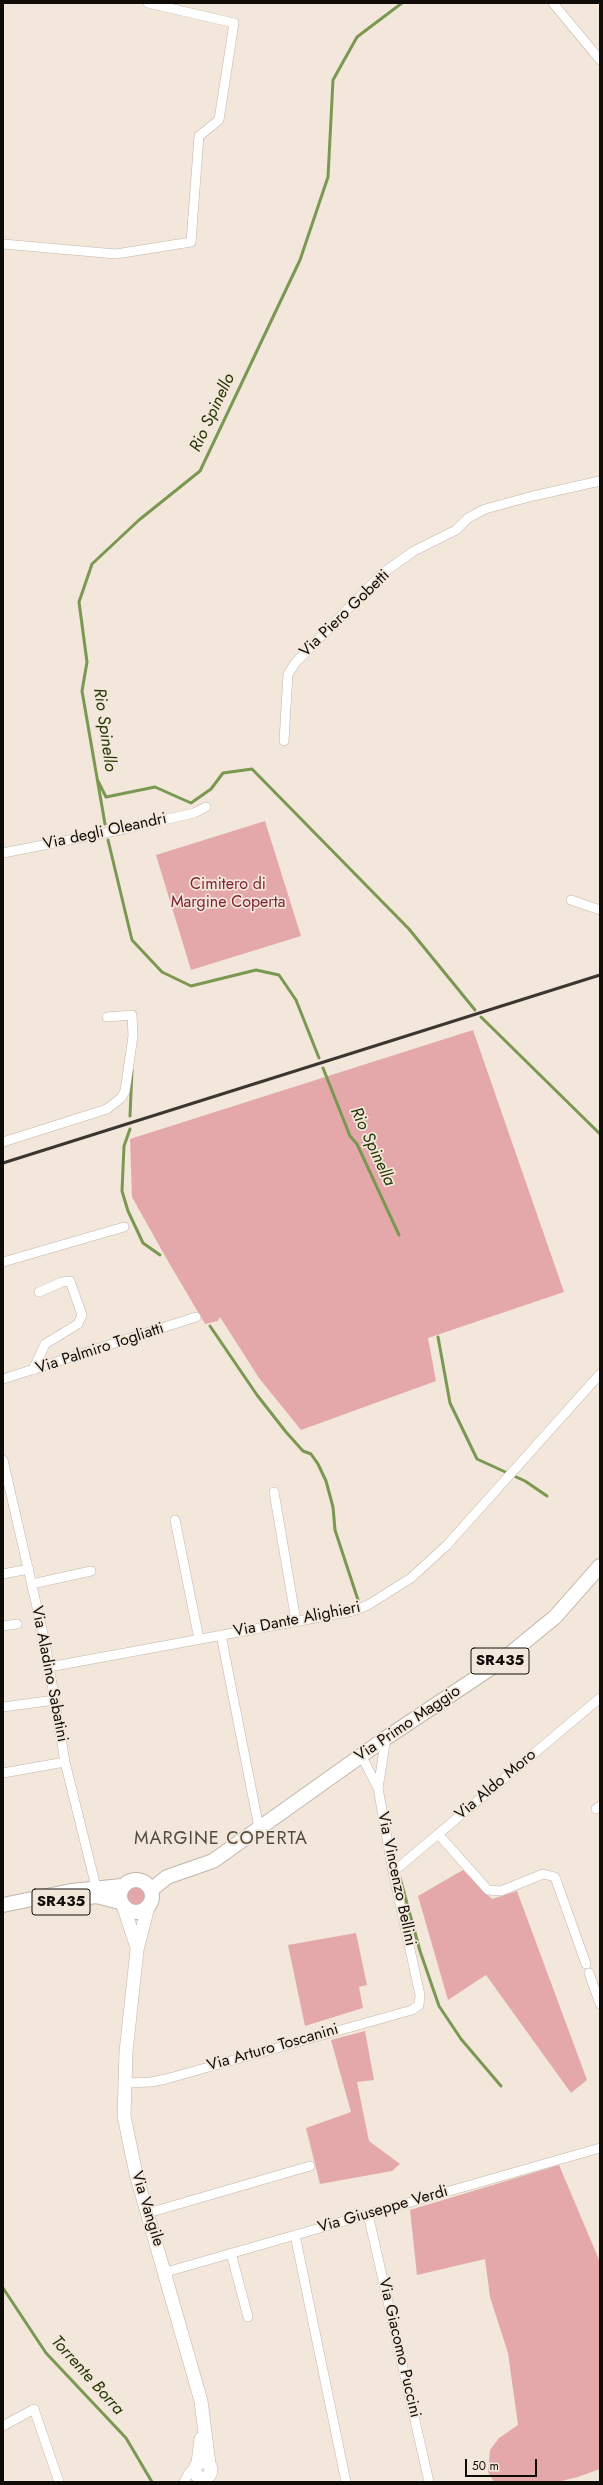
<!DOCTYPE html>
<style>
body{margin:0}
#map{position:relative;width:603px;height:2485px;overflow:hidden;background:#f2e7da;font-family:Jost,sans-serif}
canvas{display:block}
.frame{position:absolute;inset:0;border:4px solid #0f0c08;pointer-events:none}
.scale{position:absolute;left:465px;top:2459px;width:72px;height:18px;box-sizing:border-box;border:2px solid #0f0c08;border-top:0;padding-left:5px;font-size:12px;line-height:14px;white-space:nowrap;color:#0f0c08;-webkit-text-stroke:3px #f2e7da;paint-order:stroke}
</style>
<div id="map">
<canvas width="603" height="2485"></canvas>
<div class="frame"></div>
<div class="scale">50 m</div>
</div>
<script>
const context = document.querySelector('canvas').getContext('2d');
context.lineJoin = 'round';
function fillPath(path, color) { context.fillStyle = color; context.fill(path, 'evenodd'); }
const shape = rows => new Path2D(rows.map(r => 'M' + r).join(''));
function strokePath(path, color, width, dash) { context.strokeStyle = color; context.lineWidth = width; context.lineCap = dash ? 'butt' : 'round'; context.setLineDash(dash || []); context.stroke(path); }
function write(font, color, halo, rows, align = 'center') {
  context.font = font + ' Jost,sans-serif'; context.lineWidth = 3.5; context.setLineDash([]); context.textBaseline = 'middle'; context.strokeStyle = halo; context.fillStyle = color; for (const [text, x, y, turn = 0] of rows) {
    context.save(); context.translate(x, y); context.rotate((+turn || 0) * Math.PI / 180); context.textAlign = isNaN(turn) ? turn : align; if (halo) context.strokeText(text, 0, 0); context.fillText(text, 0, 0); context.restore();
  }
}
const green = shape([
 [265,821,301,936,191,970,156,855],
 [473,1030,564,1292,428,1338,436,1381,301,1430,259,1378,220,1317,218,1321,205,1324,165,1256,132,1197,130,1139],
 [463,1870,492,1899,517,1891,587,2080,571,2093,486,1975,448,2000,418,1896],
 '126 1896a10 10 0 1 1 20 0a10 10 0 1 1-20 0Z',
 [356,1933,367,1985,359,1987,363,2008,305,2026,288,1945],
 [365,2031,374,2080,357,2082,369,2141,400,2164,392,2171,320,2184,306,2128,351,2112,331,2040],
 [559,2165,600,2262,600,2469,578,2477,557,2482,494,2482,488,2472,490,2450,499,2438,518,2425,508,2353,490,2297,485,2259,417,2275,410,2210]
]);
const stream = shape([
 [98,781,106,797,155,787,191,803,211,789,223,773,252,769,409,929,475,1010],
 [105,824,82,691,87,662,79,602,92,564,139,520,200,471,300,260,328,177,333,80,357,37,402,3],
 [108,840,132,940,162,972,191,986,256,970,279,975,296,1000,319,1058],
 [481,1017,600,1134],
 [323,1068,350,1136,357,1144,399,1235],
 [130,1116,132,1070],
 [130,1129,124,1146,122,1191,128,1211,143,1243,160,1255],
 [210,1326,257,1395,286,1432,303,1451,311,1454,318,1464,326,1481,333,1507,335,1530,358,1600],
 [438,1337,450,1403,477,1459,525,1481,547,1496],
 [400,1878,420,1951,439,2006,461,2039,501,2086],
 [3,2288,46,2353,126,2438,152,2482]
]);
const street = shape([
 [553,3,600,60],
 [3,244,116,254,191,242,199,136,219,120,234,23,148,3],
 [284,741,288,674,296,662,383,573,414,551,456,530,468,518,485,509,533,496,600,481],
 [3,853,125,829,194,813,206,807],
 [571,900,600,910],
 [3,1142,107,1109,121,1098,125,1091,133,1036,132,1015,107,1017],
 [3,1262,124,1227],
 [33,1370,45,1344,78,1324,82,1315,70,1281,62,1282,39,1292],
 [3,1379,196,1317],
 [3,1460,45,1642,65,1762,96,1887],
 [274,1492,296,1621],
 [175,1520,199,1639],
 [3,1574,29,1569],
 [32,1584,91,1571],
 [3,1626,17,1624],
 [221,1635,259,1828],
 [49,1667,353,1611,368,1605,411,1578,447,1545,600,1374],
 [3,1707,55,1700],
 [3,1773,65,1762],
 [378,1788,386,1738],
 [596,1809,600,1806],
 [438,1834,488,1890,501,1891,543,1874,555,1877,586,1964],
 [393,1872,600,1698],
 [589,1973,600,2004],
 [124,2083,151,2082,166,2079,412,2010,419,2005,420,1995,393,1872,378,1788,361,1755],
 [148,2213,310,2166],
 [368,2214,429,2482],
 [295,2235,346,2482],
 [231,2253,248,2317],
 [166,2272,600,2148],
 [3,2426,34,2409,59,2482],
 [184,2482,188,2474,195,2467]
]);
const secondary = shape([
 [148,1907,137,1950,126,2052,124,2116,136,2174,201,2401,209,2464],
 [124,1908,137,1948],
 '195 2470a8 8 0 1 1 16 0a8 8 0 1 1-16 0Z',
 [198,2463,201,2439]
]);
const primary = shape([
 '120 1896a16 16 0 1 1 32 0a16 16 0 1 1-32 0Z',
 [151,1890,167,1877,213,1861,386,1738,500,1662,555,1617,600,1566],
 [82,1898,96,1896,120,1902],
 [3,1905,71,1891,122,1886]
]);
const rail = shape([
 [3,1163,600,975]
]);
const shields = [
 [500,1661,58],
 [61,1902,58]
];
const shieldNames = [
 ["SR435",500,1661],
 ["SR435",61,1902]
];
const streetNames = [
 ["Via Piero Gobetti",345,614,-44],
 ["Via degli Oleandri",105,832,-12],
 ["Via Palmiro Togliatti",100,1349,-18],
 ["Via Dante Alighieri",297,1620,-11],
 ["Via Aladino Sabatini",49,1674,79],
 ["Via Primo Maggio",408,1724,-34],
 ["Via Aldo Moro",496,1785,-40],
 ["Via Vincenzo Bellini",396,1879,78],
 ["Via Arturo Toscanini",273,2048,-16],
 ["Via Vangile",147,2209,73],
 ["Via Giuseppe Verdi",383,2210,-16],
 ["Via Giacomo Puccini",399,2348,77]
];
const parkNames = [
 ["Cimitero di",228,885],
 ["Margine Coperta",228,903]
];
const waterNames = [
 ["Rio Spinello",213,413,-65],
 ["Rio Spinello",104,730,82],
 ["Rio Spinella",372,1147,65],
 ["Torrente Borra",87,2376,48]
];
const quarterNames = [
 ["MARGINE COPERTA",221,1840]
];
fillPath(green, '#e4a8ab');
strokePath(stream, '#7b9853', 3);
strokePath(street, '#c1b6aa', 10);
strokePath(secondary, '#c1b6aa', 14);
strokePath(primary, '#c1b6aa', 16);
strokePath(street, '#fff', 9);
strokePath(secondary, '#fff', 13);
strokePath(primary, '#fff', 14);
strokePath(rail, '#3b3630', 3);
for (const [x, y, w] of shields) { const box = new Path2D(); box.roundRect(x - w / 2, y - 13, w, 26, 3); context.fillStyle = '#f2e7da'; context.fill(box); strokePath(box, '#0f0c08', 1); }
write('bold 15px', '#0f0c08', null, shieldNames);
write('16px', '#0f0c08', '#f2e7da', streetNames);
write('16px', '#7f1e30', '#f2e7da', parkNames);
write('italic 17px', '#243702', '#f2e7da', waterNames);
context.letterSpacing = '1px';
write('18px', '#544b40', '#f2e7da', quarterNames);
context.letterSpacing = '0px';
</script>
